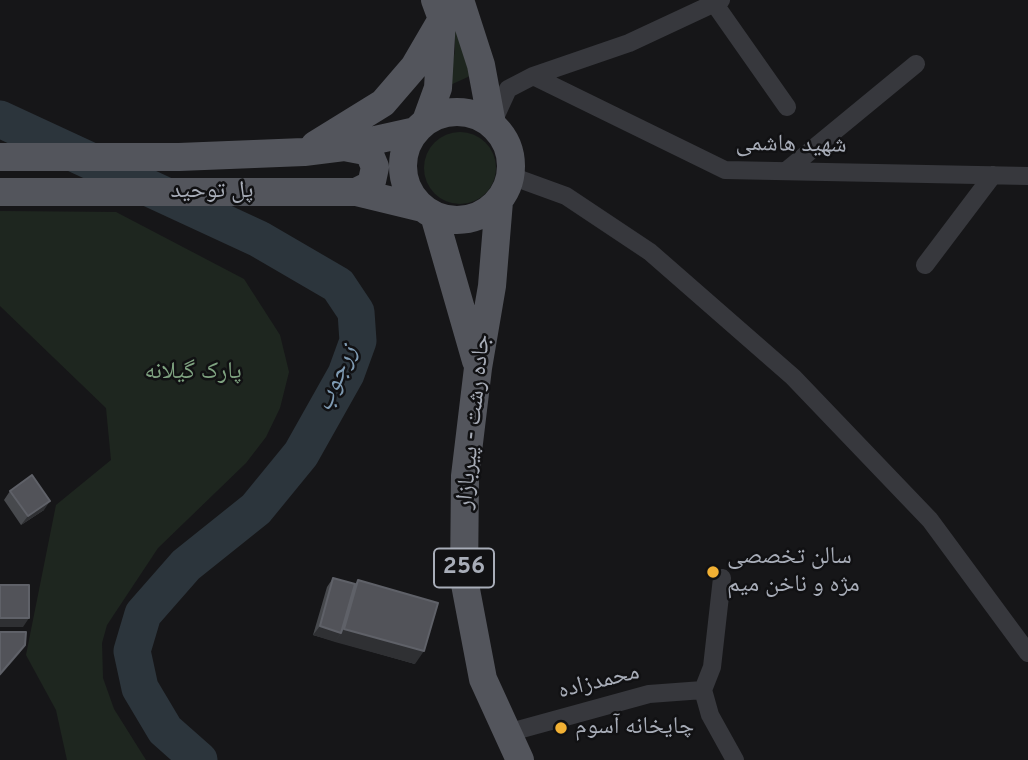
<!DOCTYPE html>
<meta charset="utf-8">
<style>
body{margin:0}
canvas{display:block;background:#161618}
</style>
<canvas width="1028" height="760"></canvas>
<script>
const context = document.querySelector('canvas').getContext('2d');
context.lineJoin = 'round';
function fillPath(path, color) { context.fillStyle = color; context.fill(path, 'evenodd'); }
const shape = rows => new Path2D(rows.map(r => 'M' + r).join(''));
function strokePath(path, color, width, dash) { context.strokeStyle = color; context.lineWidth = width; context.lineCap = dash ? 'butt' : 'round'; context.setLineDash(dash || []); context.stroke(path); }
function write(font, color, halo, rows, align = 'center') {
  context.font = font + ' Overpass,"Noto Naskh Arabic",sans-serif'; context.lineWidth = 5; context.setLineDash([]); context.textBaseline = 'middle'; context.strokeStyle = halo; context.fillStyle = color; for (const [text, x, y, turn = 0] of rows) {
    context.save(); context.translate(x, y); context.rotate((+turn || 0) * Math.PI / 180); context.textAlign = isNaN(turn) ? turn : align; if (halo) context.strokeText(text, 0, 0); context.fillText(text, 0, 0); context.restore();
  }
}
const green = shape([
 [455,8,470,76,448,86,455,51],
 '424 168a36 36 0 1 1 72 0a36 36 0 1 1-72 0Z',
 [0,211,116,212,244,279,280,335,289,372,280,408,266,437,246,463,158,548,107,625,102,643,103,678,114,709,146,760,67,760,56,710,26,655,56,505,111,460,106,408,0,306]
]);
const river = shape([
 [0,119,259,239,338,285,356,312,358,341,346,374,301,454,256,509,186,565,143,614,132,651,140,688,165,730,199,760]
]);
const street = shape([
 [714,3,787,107],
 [533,76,725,170,1028,176],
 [492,124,508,89,533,76,629,43,721,0],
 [786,171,916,64],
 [511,176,566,196,650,252,793,377,930,520,1028,653],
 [925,265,993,175],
 [722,578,712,667,703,690,710,715,735,760],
 [507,733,649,694,703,690]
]);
const primary = shape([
 [460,0,481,65,492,124],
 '403 166a54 54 0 1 1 108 0a54 54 0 1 1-108 0Z',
 [426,121,438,88,442,19,435,0],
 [315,145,383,103,414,67,442,19],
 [344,147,365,151,370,155,375,167,372,181,368,186,356,192],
 [0,157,179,157,304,152,344,147,416,131],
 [0,192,356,192,422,208],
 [499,201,492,286,478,368,465,476,464,579,483,679,520,760],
 [434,215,476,361]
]);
const wall = shape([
 [10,491,44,510,21,525,4,500],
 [333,578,355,584,358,580,415,664,313,635,327,587]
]);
const shadedWall = shape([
 [50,501,44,510,21,525,28,516],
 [0,618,29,618,23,627,0,627],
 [320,626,341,633,335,642,313,635],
 [344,629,424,651,415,664,335,642],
 [25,645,19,654,0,676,0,674]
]);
const building = shape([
 [32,475,50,501,28,516,10,491,32,475],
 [333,578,355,584,341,633,320,626,333,578],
 [358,580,438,603,424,651,344,629,358,580],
 [0,585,29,585,29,618,0,618,0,585],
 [0,632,26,632,25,645,0,674,0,632]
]);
const markers = [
 [713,572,7,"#f2b134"],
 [561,728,7,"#f2b134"]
];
const shields = [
 [464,568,60]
];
const shieldNames = [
 ["256",464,568]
];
const streetNames = [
 ["شهید هاشمی",791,146,1],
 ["پل توحید",212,192],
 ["جاده رشت - پیربازار",475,422,-84],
 ["محمدزاده",599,683,-14]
];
const parkNames = [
 ["پارک گیلانه",193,373]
];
const poiNames = [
 ["سالن تخصصی",727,558],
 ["مژه و ناخن میم",727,586],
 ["چایخانه آسوم",575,728]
];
const waterNames = [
 ["زرجوب",338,379,-66]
];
fillPath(green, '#1e261f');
strokePath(river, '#2c353c', 37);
strokePath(street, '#37383d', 18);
strokePath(primary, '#53555c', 28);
fillPath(wall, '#47494d');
fillPath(shadedWall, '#2f3033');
fillPath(building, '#525359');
strokePath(building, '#5f6168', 2);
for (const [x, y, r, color] of markers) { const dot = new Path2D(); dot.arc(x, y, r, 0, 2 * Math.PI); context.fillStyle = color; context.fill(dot); strokePath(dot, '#111113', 2.5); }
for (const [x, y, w] of shields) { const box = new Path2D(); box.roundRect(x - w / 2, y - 19.5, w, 39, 5); context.fillStyle = '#111113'; context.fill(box); strokePath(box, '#a8adb8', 2); }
write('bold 23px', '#a8adb8', null, shieldNames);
write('24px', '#a8adb8', '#111113', streetNames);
write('24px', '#7fa381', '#111113', parkNames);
write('24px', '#a8adb8', '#111113', poiNames, 'left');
write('italic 26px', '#7f9bb3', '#111113', waterNames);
</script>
